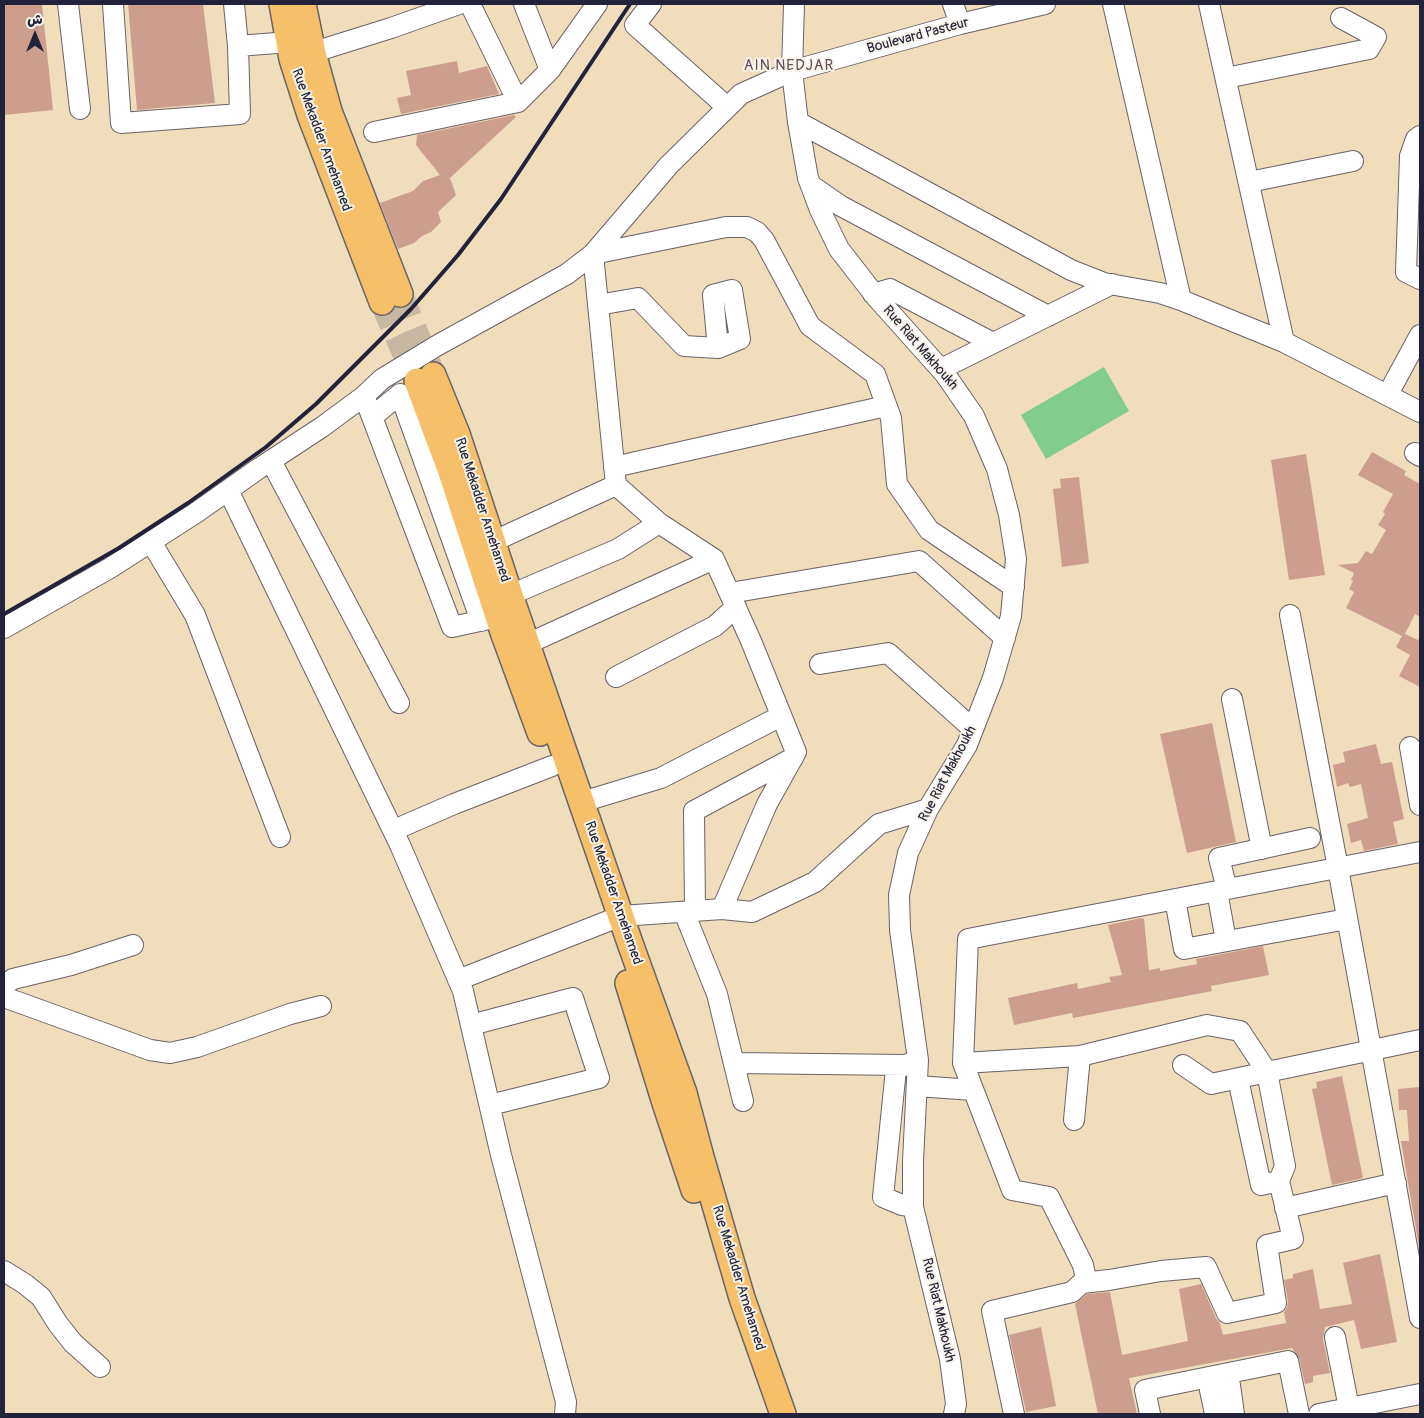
<!DOCTYPE html>
<meta charset="utf-8">
<style>
body{margin:0}
#map{position:relative;width:1424px;height:1418px;overflow:hidden;background:#f0ddbc;font-family:Pangolin,"Playpen Sans Arabic",sans-serif}
canvas{display:block}
.frame{position:absolute;inset:0;border:5px solid #22223b;pointer-events:none}
.north{position:absolute;left:10px;top:10px;width:50px;height:50px;-webkit-text-stroke:4px #f7f3e8;paint-order:stroke;rotate:0deg;font-size:14px;font-weight:700;line-height:20px;text-align:center;color:#22223b}
.north::after{content:'';display:block;margin:auto;width:18px;height:22px;background:#22223b;clip-path:polygon(50% 0,100% 100%,50% 72%,0 100%)}
</style>
<div id="map">
<canvas width="1424" height="1418"></canvas>
<div class="frame"></div>
<div class="north">ش</div>
</div>
<script>
const context = document.querySelector('canvas').getContext('2d');
context.lineJoin = 'round';
function fillPath(path, color) { context.fillStyle = color; context.fill(path, 'evenodd'); }
const shape = rows => new Path2D(rows.map(r => 'M' + r).join(''));
function strokePath(path, color, width, dash) { context.strokeStyle = color; context.lineWidth = width; context.lineCap = dash ? 'butt' : 'round'; context.setLineDash(dash || []); context.stroke(path); }
function write(font, color, halo, rows, align = 'center') {
  context.font = font + ' Pangolin,sans-serif'; context.lineWidth = 4; context.setLineDash([]); context.textBaseline = 'middle'; context.strokeStyle = halo; context.fillStyle = color; for (const [text, x, y, turn = 0] of rows) {
    context.save(); context.translate(x, y); context.rotate((+turn || 0) * Math.PI / 180); context.textAlign = isNaN(turn) ? turn : align; if (halo) context.strokeText(text, 0, 0); context.fillText(text, 0, 0); context.restore();
  }
}
const green = shape([
 [1104,367,1129,411,1046,459,1021,415]
]);
const building = shape([
 [4,4,42,4,53,110,4,115],
 [128,4,203,4,215,103,137,110],
 [457,61,459,73,487,66,499,94,401,114,397,98,411,95,406,71],
 [514,115,516,117,450,178,456,195,438,212,441,222,431,232,422,236,414,243,398,249,380,203,413,191,423,181,440,175,416,145,417,135],
 [1372,452,1406,471,1404,475,1420,484,1420,617,1415,614,1405,634,1418,640,1420,635,1420,687,1399,676,1410,655,1396,647,1402,636,1346,608,1354,592,1349,589,1353,581,1351,580,1354,573,1338,565,1358,563,1366,551,1372,554,1386,530,1378,525,1385,514,1383,512,1393,494,1358,475],
 [1306,454,1325,575,1289,580,1271,460],
 [1079,477,1089,563,1062,567,1053,489,1061,488,1060,479],
 [1212,723,1236,842,1187,853,1160,734],
 [1376,744,1381,764,1392,762,1404,819,1393,822,1398,844,1364,851,1361,840,1351,843,1347,824,1368,818,1361,784,1350,787,1348,783,1337,787,1333,765,1345,762,1343,752],
 [1141,918,1144,919,1149,970,1160,968,1160,971,1197,964,1196,959,1263,946,1269,975,1211,986,1212,991,1073,1018,1072,1013,1014,1025,1008,998,1077,983,1078,989,1111,982,1109,977,1122,975,1108,925],
 [1342,1076,1363,1178,1332,1185,1312,1089,1317,1088,1316,1082],
 [1420,1087,1420,1253,1401,1141,1409,1141,1407,1110,1399,1110,1398,1089],
 [1380,1254,1397,1342,1361,1349,1354,1320,1325,1327,1323,1339,1330,1373,1313,1376,1313,1382,1305,1384,1299,1358,1292,1348,1129,1378,1137,1414,1098,1414,1075,1304,1087,1294,1110,1292,1122,1355,1188,1341,1179,1289,1201,1284,1216,1318,1220,1323,1223,1335,1286,1323,1284,1312,1287,1307,1288,1301,1284,1280,1293,1278,1293,1274,1313,1269,1320,1309,1352,1304,1343,1263],
 [1041,1327,1056,1406,1026,1412,1009,1335]
]);
const majorTunnel = shape([
 [400,294,433,375],
 [382,302,417,381]
]);
const minor = shape([
 [68,4,80,109],
 [113,4,121,123,240,114,238,46,289,42],
 [234,4,238,46],
 [470,4,518,102,550,70],
 [524,4,550,70,597,4],
 [651,4,635,25,727,107],
 [794,4,792,71,798,122,808,178,820,210,839,249,877,298,945,374,974,416,997,469,1009,515,1016,559,1011,616,993,678,967,745,928,809,908,853,899,895,900,930,918,1060,913,1161,913,1207,950,1359,956,1404,954,1414],
 [953,4,960,24],
 [1113,4,1181,300],
 [1209,4,1284,342],
 [298,57,391,28,459,4],
 [1226,78,1369,49,1376,37,1341,18],
 [798,122,1071,270,1104,283,1160,293,1181,300,1284,342,1420,412],
 [374,132,518,102],
 [1420,136,1416,139,1410,156,1406,272,1420,279],
 [1249,182,1353,161],
 [812,186,841,206,1048,316],
 [873,294,890,289,993,343],
 [598,305,638,298,684,346,718,348,713,295,732,290,740,339,718,348],
 [941,369,1112,284],
 [1388,394,1420,335],
 [364,396,452,627,498,617],
 [372,417,400,394,481,621],
 [1415,453,1420,456],
 [271,461,399,703],
 [614,467,886,406],
 [228,490,400,845,463,991,501,1155,566,1402,565,1414],
 [151,542,195,615,280,837],
 [492,542,616,485],
 [730,593,919,561,1005,638],
 [510,595,618,549,659,523],
 [1290,615,1338,868,1420,1318],
 [4,628,110,568,197,512,258,469,322,427,364,396,382,379,438,345,567,274,593,254,669,165,741,94,792,71,960,24,1045,4],
 [527,644,714,559],
 [820,664,888,653,973,729],
 [616,677,715,626,736,607],
 [1232,699,1262,849],
 [1410,747,1420,805],
 [582,802,661,778,781,716],
 [928,809,879,824,815,882,752,912,722,909,767,804,796,752,751,641,714,559,659,523,616,485,593,254,726,227,747,227,757,232,764,240,810,326,875,374,891,418,897,484,929,530,1014,587],
 [394,830,454,804,552,766],
 [1227,889,1219,858,1310,838],
 [1217,891,1226,941],
 [1175,899,1184,949,1347,919],
 [695,911,694,811,793,758],
 [684,912,717,994,743,1101],
 [458,980,621,916,722,909],
 [4,985,13,979,71,965,133,945],
 [4,997,150,1050,170,1053,197,1047,290,1014,321,1006],
 [471,1025,573,998,599,1078,490,1105],
 [1080,1056,1207,1025,1240,1031,1267,1072,1211,1084,1183,1065],
 [734,1063,906,1065],
 [963,1063,1012,1190,1049,1197,1083,1265,1086,1279,1072,1292,992,1311,1014,1414],
 [1238,1079,1261,1185,1279,1181],
 [917,1086,973,1090],
 [1074,1120,1080,1056,963,1063,968,939,1420,852],
 [913,1207,902,1205,883,1197,896,1069,918,1060],
 [1285,1208,1396,1183],
 [4,1271,25,1284,41,1297,58,1324,73,1343,100,1367],
 [1082,1283,1109,1280,1161,1271,1206,1267,1227,1313,1276,1303,1267,1245,1293,1239,1279,1181,1285,1166,1267,1072,1420,1040],
 [1335,1337,1349,1408],
 [1218,1381,1230,1385,1234,1414],
 [1150,1414,1145,1390,1288,1361,1299,1414],
 [1215,1414,1210,1390,1218,1381],
 [1319,1414,1420,1394]
]);
const major = shape([
 [282,4,292,59,310,115,382,302],
 [303,4,313,53,329,111,400,294],
 [433,375,457,434,510,595,630,943,684,1093,701,1157,742,1298,783,1414],
 [417,381,450,469,503,632,540,733],
 [628,983,665,1103,694,1190]
]);
const rail = shape([
 [4,614,119,548,188,503,266,447,316,404,411,309,458,255,501,199,630,4]
]);
const streetNames = [
 ["Boulevard Pasteur",918,36,-15],
 ["Rue Mekadder Amehamed",321,140,70],
 ["Rue Riat Makhoukh",920,348,49],
 ["Rue Mekadder Amehamed",482,510,72],
 ["Rue Riat Makhoukh",948,774,-62],
 ["Rue Mekadder Amehamed",613,893,71],
 ["Rue Mekadder Amehamed",738,1278,73],
 ["Rue Riat Makhoukh",938,1310,77]
];
const neighbourhoodNames = [
 ["AIN NEDJAR",789,66]
];
fillPath(green, '#82cd8b');
fillPath(building, '#cd9e8e');
strokePath(majorTunnel, '#c7b8a2', 25, [25, 12]);
strokePath(minor, '#6a6368', 22);
strokePath(major, '#6a6368', 28);
strokePath(minor, '#fff', 20);
strokePath(major, '#f6c06b', 25);
strokePath(rail, '#22223b', 4);
write('14px', '#22223b', '#f7f3e8', streetNames);
context.letterSpacing = '1px';
write('15px', '#5e4d58', '#f7f3e8', neighbourhoodNames);
context.letterSpacing = '0px';
</script>
